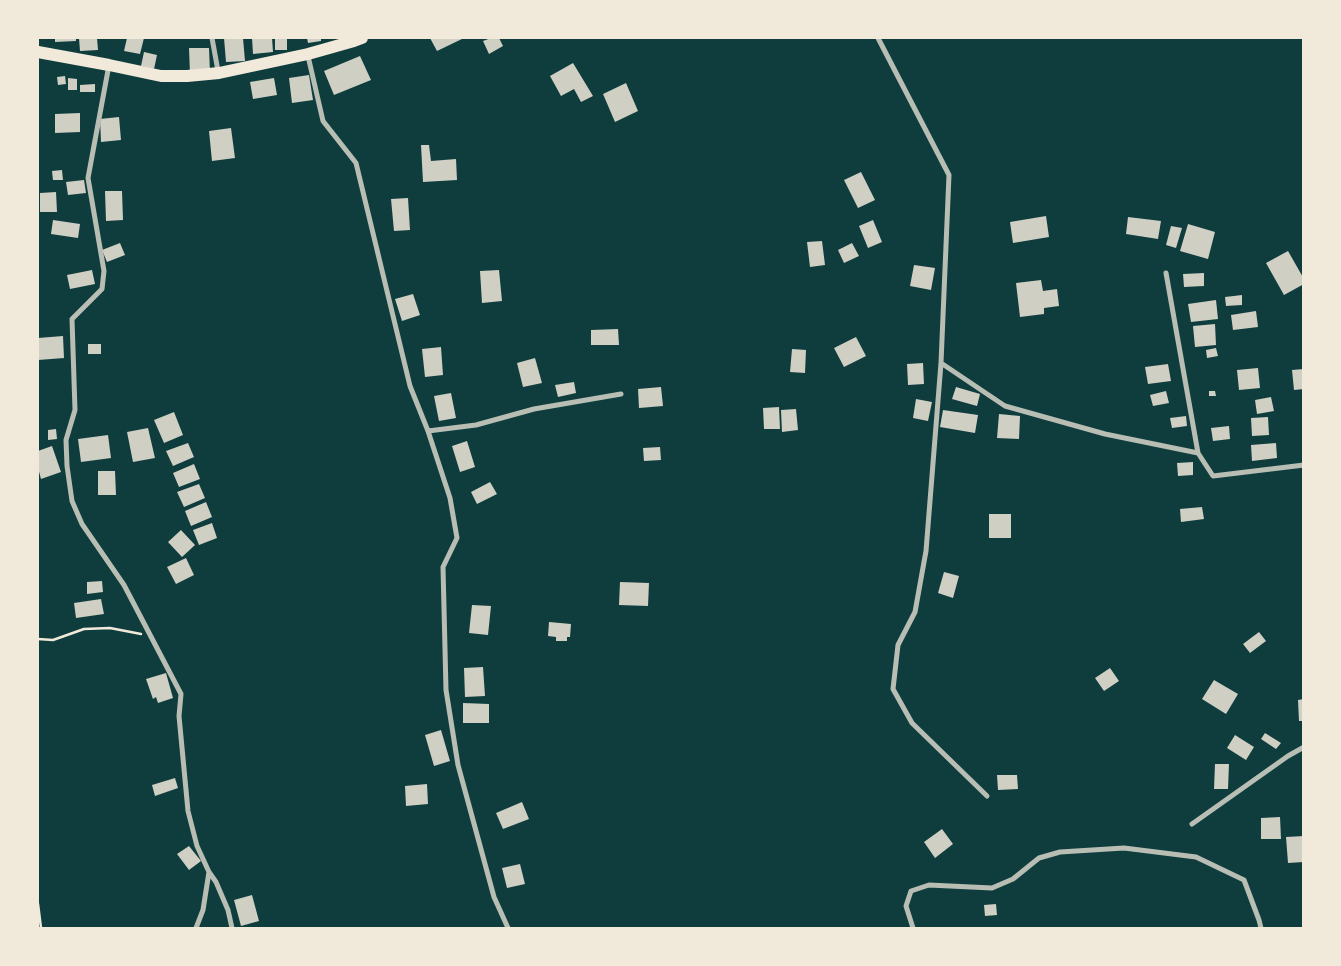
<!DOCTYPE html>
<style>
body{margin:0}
#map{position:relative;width:1341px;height:966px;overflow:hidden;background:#0f3d3e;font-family:Lato,sans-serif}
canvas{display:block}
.frame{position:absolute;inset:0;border:39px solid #f1e9da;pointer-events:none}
</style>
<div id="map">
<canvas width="1341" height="966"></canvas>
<div class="frame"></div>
</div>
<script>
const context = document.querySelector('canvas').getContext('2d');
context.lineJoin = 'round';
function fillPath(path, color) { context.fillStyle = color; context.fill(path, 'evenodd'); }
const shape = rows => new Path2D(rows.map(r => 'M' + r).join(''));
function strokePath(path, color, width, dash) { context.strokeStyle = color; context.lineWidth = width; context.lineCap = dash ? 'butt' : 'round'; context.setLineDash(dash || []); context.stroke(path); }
const building = shape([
 [55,38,76,38,76,41,55,42],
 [79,38,97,38,98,50,80,51],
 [127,38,144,38,140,54,124,51],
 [224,38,243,38,245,61,226,62],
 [252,38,272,38,273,52,253,54],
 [275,38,287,38,287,50,275,50],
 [307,38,321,38,321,41,308,43],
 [430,38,464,38,437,51],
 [491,38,499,38,503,46,489,54,483,41],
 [189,48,209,48,210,73,190,74],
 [144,52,157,55,154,69,141,66],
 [360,56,371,80,334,95,324,71],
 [573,63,593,96,581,102,574,89,561,96,550,76],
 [309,75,313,100,292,103,289,78],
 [65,76,66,84,58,85,57,77],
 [68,78,77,79,77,90,68,90],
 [274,78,277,95,253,99,250,82],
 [626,83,638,111,615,122,603,94],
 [95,84,95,92,80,92,80,85],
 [80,113,80,132,55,133,55,114],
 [119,117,121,140,101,142,100,119],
 [231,128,235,158,212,161,209,131],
 [421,145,429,145,431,161,456,159,457,180,423,182],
 [62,170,63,180,53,180,52,171],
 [861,172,875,200,858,208,844,180],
 [84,180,86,193,68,195,66,182],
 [105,191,122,191,123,220,106,221],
 [56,192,57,212,40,212,40,193],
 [408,198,410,230,394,231,391,199],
 [1046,216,1049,237,1013,243,1010,222],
 [1128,217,1161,221,1158,239,1126,234],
 [53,220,80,224,78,238,51,234],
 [873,220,882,242,868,248,859,226],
 [1188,224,1215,232,1208,259,1180,251],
 [1171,226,1182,228,1176,248,1166,245],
 [822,241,825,265,810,267,807,242],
 [120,243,125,255,107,262,102,250],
 [852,243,859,256,844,263,838,250],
 [1288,251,1304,279,1304,284,1284,295,1266,263],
 [914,265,935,268,931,290,910,286],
 [92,270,95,284,70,289,67,275],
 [499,270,502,301,482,303,480,271],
 [1204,273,1204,286,1184,287,1183,274],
 [1041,280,1043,291,1057,289,1059,306,1044,308,1044,314,1020,317,1016,283],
 [413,294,420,315,402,321,395,299],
 [1242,295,1242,305,1226,306,1225,297],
 [1216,300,1218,319,1191,322,1188,304],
 [1256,311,1258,327,1233,330,1231,315],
 [1215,324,1216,345,1195,347,1193,326],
 [618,329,619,345,591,345,591,330],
 [63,336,64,358,38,360,38,338],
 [856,337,866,356,844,367,834,348],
 [88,344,101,344,101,354,88,354],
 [441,347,443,375,425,377,422,349],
 [1216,348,1218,356,1207,358,1206,350],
 [792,349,806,350,805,373,790,372],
 [535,358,542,383,523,387,517,363],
 [923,363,924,384,908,385,907,364],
 [1168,364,1171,381,1148,384,1145,367],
 [1258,368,1260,388,1239,390,1237,370],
 [1304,369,1304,389,1294,390,1292,370],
 [574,382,576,393,558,397,555,385],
 [661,387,663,406,639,408,638,389],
 [956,387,980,394,977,406,952,399],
 [1166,391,1169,403,1153,406,1150,395],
 [1209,391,1215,391,1216,396,1209,396],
 [451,393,456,418,439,421,434,396],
 [1271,397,1274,411,1257,414,1255,400],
 [916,399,932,402,928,421,913,418],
 [779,407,780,429,764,429,763,408],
 [796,409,798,430,782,432,781,410],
 [943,410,978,415,975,433,940,427],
 [174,412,183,435,164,443,154,420],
 [999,414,1020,416,1019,439,997,438],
 [1186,416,1187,426,1172,428,1170,418],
 [1268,417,1269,435,1252,436,1251,418],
 [1229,426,1230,439,1213,441,1211,428],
 [148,428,155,458,133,462,127,432],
 [56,429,57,439,48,440,48,430],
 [108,435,111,458,81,462,78,439],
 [467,441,475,467,460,472,452,446],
 [188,443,194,457,173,466,166,451],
 [1276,443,1277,458,1252,461,1251,445],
 [52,446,61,472,41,479,38,468,38,451],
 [660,447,661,460,644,461,643,448],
 [1193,462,1193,475,1178,476,1177,463],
 [194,464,200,479,179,487,173,473],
 [98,471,115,471,116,495,98,495],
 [490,482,497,494,477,504,471,492],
 [199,484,205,498,184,507,177,492],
 [206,502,212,517,191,526,185,511],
 [1202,507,1204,519,1181,522,1180,509],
 [989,514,1011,514,1011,538,989,538],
 [212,523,217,538,199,545,193,530],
 [181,530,195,545,182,557,168,542],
 [186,558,194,575,176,584,167,567],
 [944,572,959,576,953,598,938,593],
 [102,581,103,592,87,594,87,582],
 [620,582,649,583,648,606,619,605],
 [101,599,104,614,76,618,74,603],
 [472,605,491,606,488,635,469,633],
 [549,622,571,624,570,637,567,637,567,641,556,641,556,637,548,636],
 [1259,632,1266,641,1250,653,1243,644],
 [483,667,485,696,465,697,464,668],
 [1110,668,1119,681,1104,691,1095,678],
 [166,673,173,698,158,703,156,697,153,699,146,679],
 [1214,680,1238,694,1226,714,1202,699],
 [1304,699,1304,721,1299,721,1298,700],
 [463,703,489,704,489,723,463,723],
 [441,730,450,761,434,766,425,735],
 [1265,733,1281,743,1276,749,1261,739],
 [1235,735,1254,747,1246,760,1227,748],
 [1215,764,1229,764,1228,789,1214,789],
 [997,775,1017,775,1018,789,998,790],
 [175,778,178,788,155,796,152,785],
 [427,784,428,804,406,806,405,786],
 [522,802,529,819,503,829,496,813],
 [1280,817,1281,839,1261,839,1261,818],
 [942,829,953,844,935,858,924,842],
 [1304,836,1304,862,1288,863,1286,837],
 [189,846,201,861,189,870,177,854],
 [520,864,525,884,507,888,502,868],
 [252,895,259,921,241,926,234,900],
 [996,904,997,915,985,916,984,905]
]);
const path = shape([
 [38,639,53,640,84,629,110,628,141,634],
 [38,904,41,928]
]);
const minor = shape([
 [212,38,218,71],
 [878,38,949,175,941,363,1005,406,1105,434,1198,453],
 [308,56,323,121,356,163,410,386,428,431,450,498,457,538,443,567,446,690,458,765,494,897,508,928],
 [109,65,88,178,104,271,102,289,72,319,75,410,66,440,67,466,72,501,82,524,124,585,181,694,179,716,188,811,197,846,209,872,216,882,228,910,232,928],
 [1166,273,1198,453,1213,476,1304,465],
 [941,363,926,551,915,612,898,645,893,689,912,723,987,796],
 [428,431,476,425,534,409,621,394],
 [1192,824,1288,756,1304,747],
 [196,928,203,910,209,872],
 [913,928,906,906,911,891,929,885,992,888,1013,879,1039,858,1060,852,1124,848,1196,857,1244,880,1259,920,1261,928]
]);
const primary = shape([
 [38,52,109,65,161,76,187,76,219,73,308,54,354,41,362,38]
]);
fillPath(building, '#cfcfc3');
strokePath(path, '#f1e9da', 2.5);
strokePath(minor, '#b8beb3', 5);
strokePath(primary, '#f1e9da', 12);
</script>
